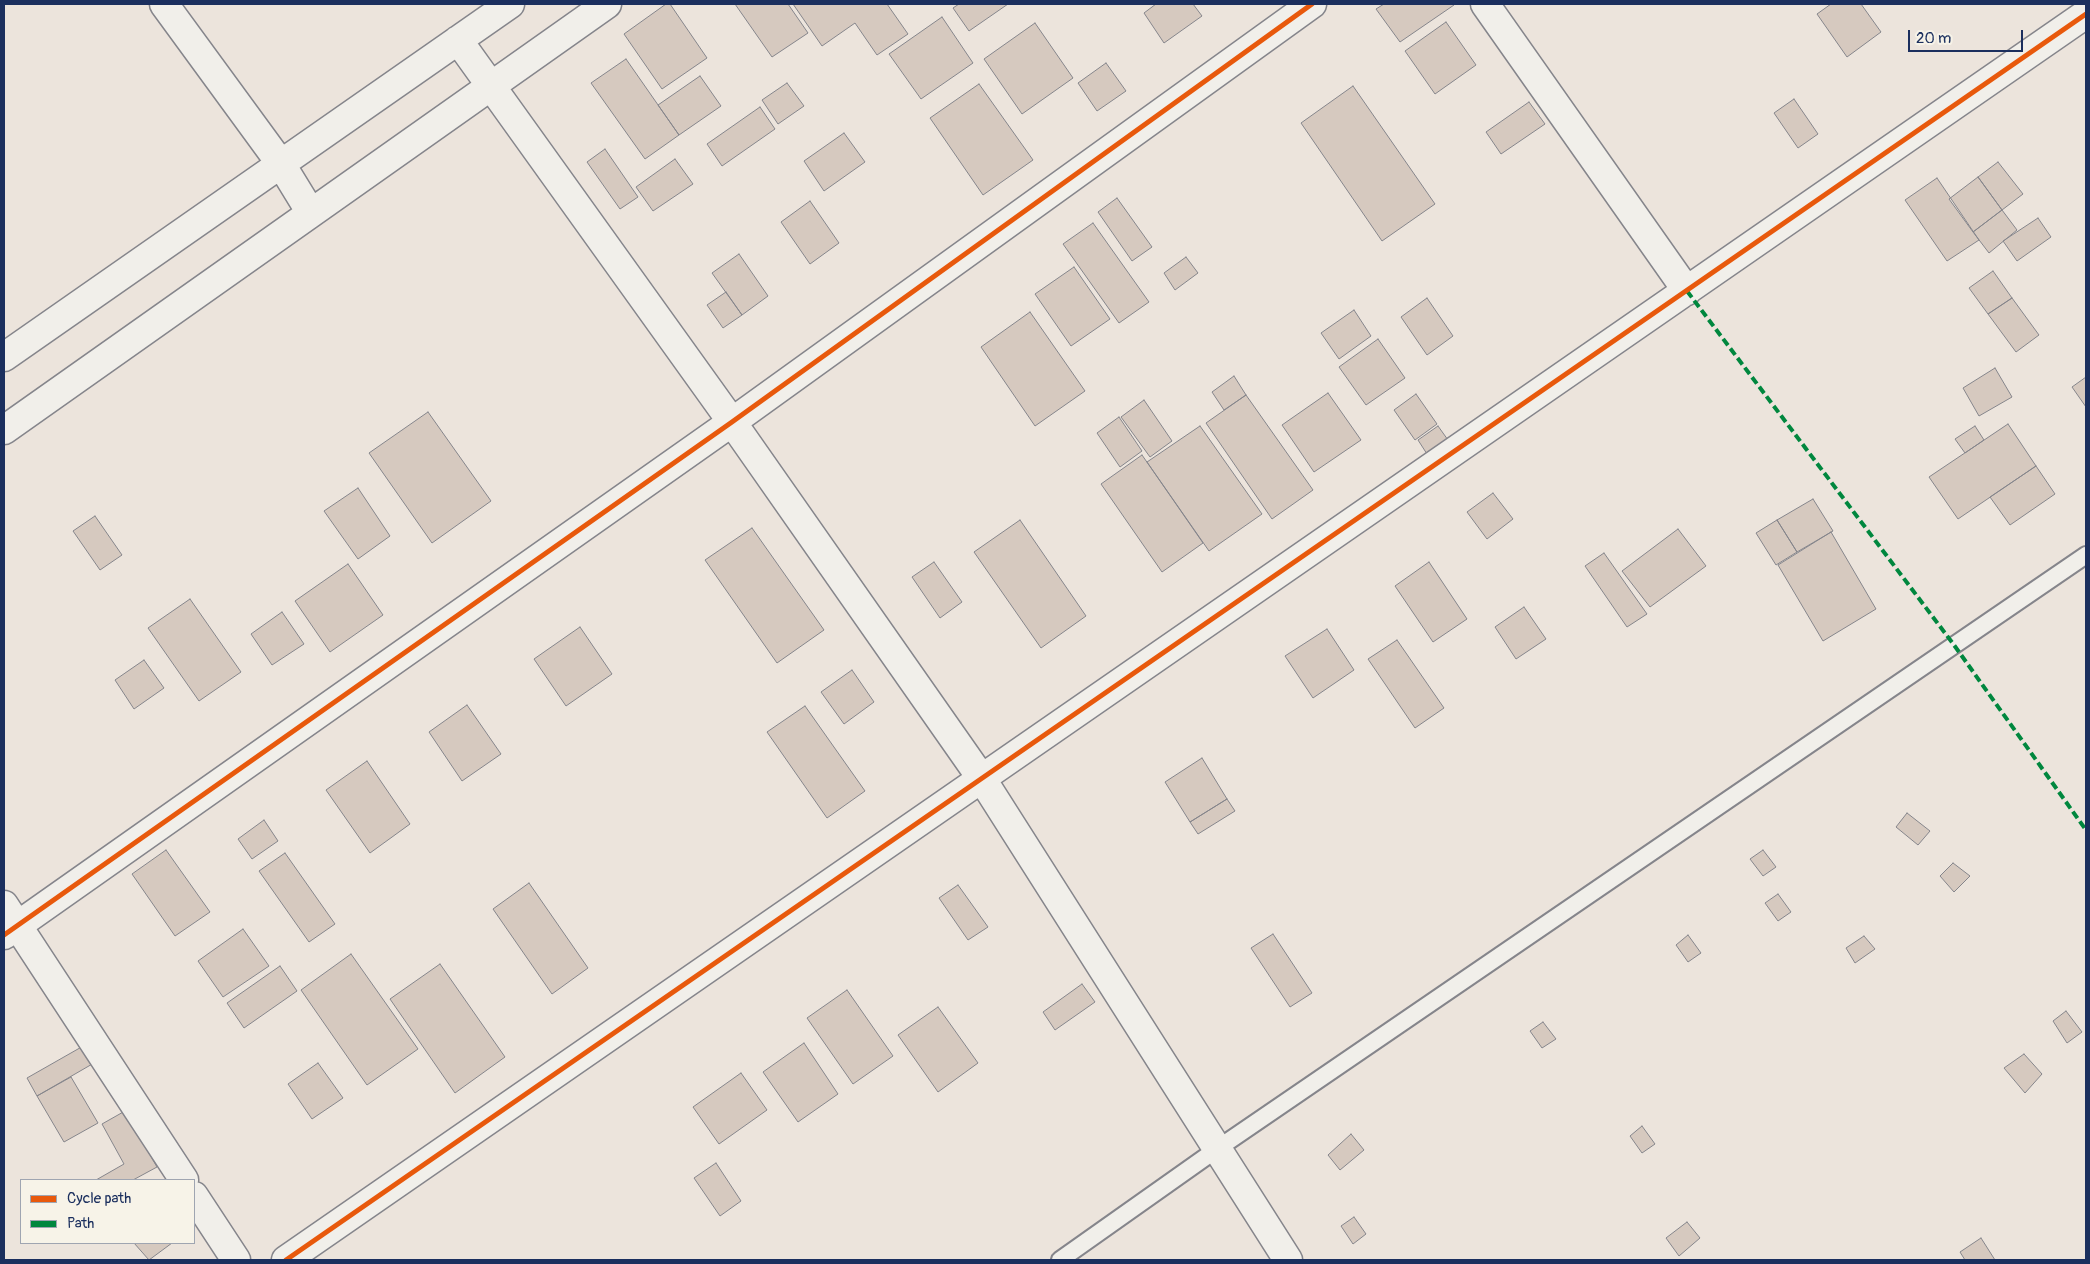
<!DOCTYPE html>
<style>
body{margin:0}
#map{position:relative;width:2090px;height:1264px;overflow:hidden;background:#ece4dc;font-family:Pangolin,sans-serif}
canvas{display:block}
.frame{position:absolute;inset:0;border:5px solid #1b2f5e;pointer-events:none}
.legend{position:absolute;left:20px;top:1179px;width:175px;height:65px;box-sizing:border-box;background:#f7f3e8;border:1px solid #9fa5b1;margin:0;padding:6px 9px;list-style:none;font-size:15px;color:#1b2f5e}
.legend li{display:flex;align-items:center;gap:10px;height:25px}
.legend b{width:25px;border:1px solid #9fa5b1}
.scale{position:absolute;left:1908px;top:30px;width:115px;height:22px;box-sizing:border-box;border:2px solid #1b2f5e;border-top:0;padding-left:6px;font-size:15px;line-height:18px;white-space:nowrap;color:#1b2f5e;-webkit-text-stroke:4px #f7f3e8;paint-order:stroke}
</style>
<div id="map">
<canvas width="2090" height="1264"></canvas>
<div class="frame"></div>
<ul class="legend">
<li><b style="height:6px;background:#e8590c"></b>Cycle path</li>
<li><b style="height:6px;background:#00873e"></b>Path</li>
</ul>
<div class="scale">20 m</div>
</div>
<script>
const context = document.querySelector('canvas').getContext('2d');
context.lineJoin = 'round';
function fillPath(path, color) { context.fillStyle = color; context.fill(path, 'evenodd'); }
const shape = rows => new Path2D(rows.map(r => 'M' + r).join(''));
function strokePath(path, color, width, dash) { context.strokeStyle = color; context.lineWidth = width; context.lineCap = dash ? 'butt' : 'round'; context.setLineDash(dash || []); context.stroke(path); }
const building = shape([
 [666,4,670,4,707,58,662,89,624,34,666,4],
 [735,4,788,4,808,33,772,57,735,4],
 [793,4,887,4,908,34,877,55,855,23,822,46,793,4],
 [959,4,1008,4,969,31,953,8,959,4],
 [1156,4,1193,4,1202,16,1164,43,1144,13,1156,4],
 [1384,4,1453,4,1454,5,1400,42,1376,9,1384,4],
 [1831,4,1861,4,1881,32,1847,57,1817,14,1831,4],
 [942,17,973,63,921,99,889,54,942,17],
 [1446,22,1476,65,1435,94,1405,51,1446,22],
 [1035,23,1073,78,1022,114,984,59,1035,23],
 [626,59,679,135,645,159,591,83,626,59],
 [1106,63,1126,91,1097,111,1078,83,1106,63],
 [700,76,721,106,679,135,658,105,700,76],
 [787,83,804,106,778,124,762,100,787,83],
 [979,84,1033,160,983,195,930,118,979,84],
 [1353,86,1435,204,1382,241,1301,123,1353,86],
 [1794,99,1818,134,1798,148,1774,113,1794,99],
 [1529,102,1545,124,1501,154,1486,132,1529,102],
 [760,107,775,129,722,166,707,144,760,107],
 [844,133,865,162,824,191,804,161,844,133],
 [605,149,638,197,620,209,587,162,605,149],
 [675,159,693,184,653,211,636,187,675,159],
 [1998,162,2023,194,2002,210,1978,177,1998,162],
 [1978,177,2002,210,1973,232,1949,199,1978,177],
 [1937,178,1979,240,1947,261,1905,200,1937,178],
 [1117,198,1152,247,1132,261,1098,212,1117,198],
 [810,201,839,243,810,264,781,222,810,201],
 [2002,210,2017,230,1989,253,1973,232,2002,210],
 [2038,218,2051,237,2017,261,2003,241,2038,218],
 [1093,223,1149,302,1119,323,1063,244,1093,223],
 [739,254,768,296,742,315,712,273,739,254],
 [1186,257,1198,273,1175,290,1164,273,1186,257],
 [1074,267,1110,319,1071,346,1035,294,1074,267],
 [1993,271,2012,298,1988,314,1969,288,1993,271],
 [726,292,742,315,723,328,707,305,726,292],
 [1427,298,1453,336,1427,355,1401,317,1427,298],
 [2012,298,2039,335,2016,352,1988,314,2012,298],
 [1354,310,1371,336,1339,359,1321,333,1354,310],
 [1030,312,1085,391,1035,426,981,347,1030,312],
 [1378,339,1405,378,1366,405,1339,367,1378,339],
 [1995,368,2012,397,1979,416,1963,388,1995,368],
 [1234,376,1246,395,1224,410,1212,392,1234,376],
 [2086,377,2086,407,2072,387,2086,377],
 [1328,393,1361,440,1314,472,1282,425,1328,393],
 [1416,394,1437,424,1415,440,1394,410,1416,394],
 [1246,395,1313,490,1272,519,1206,423,1246,395],
 [1144,400,1172,441,1150,457,1121,417,1144,400],
 [428,412,491,501,432,543,369,453,428,412],
 [1119,417,1142,451,1120,467,1097,433,1119,417],
 [2008,424,2036,466,1958,519,1929,477,2008,424],
 [1200,426,1262,514,1209,551,1147,462,1200,426],
 [1438,426,1448,440,1427,454,1418,440,1438,426],
 [1975,426,1984,440,1965,453,1955,439,1975,426],
 [1142,455,1203,543,1162,572,1101,484,1142,455],
 [2036,466,2055,494,2010,525,1990,497,2036,466],
 [358,488,390,536,358,559,324,511,358,488],
 [1493,493,1513,519,1487,539,1467,512,1493,493],
 [1813,499,1833,531,1797,552,1777,520,1813,499],
 [95,516,122,555,100,570,73,531,95,516],
 [1020,520,1086,616,1041,648,974,552,1020,520],
 [1777,520,1797,552,1776,565,1756,533,1777,520],
 [752,528,824,630,777,663,705,560,752,528],
 [1678,529,1706,566,1650,607,1622,571,1678,529],
 [1831,532,1876,609,1823,641,1778,565,1831,532],
 [1604,553,1647,614,1627,627,1585,566,1604,553],
 [934,562,962,602,940,618,912,577,934,562],
 [1429,562,1467,619,1433,642,1395,586,1429,562],
 [348,564,383,615,330,652,295,601,348,564],
 [190,599,241,672,199,701,148,628,190,599],
 [1524,607,1546,639,1516,659,1495,627,1524,607],
 [282,612,304,644,272,665,251,634,282,612],
 [580,627,612,674,566,706,534,659,580,627],
 [1327,629,1354,670,1313,698,1285,656,1327,629],
 [1397,640,1444,708,1415,728,1368,659,1397,640],
 [144,660,164,688,134,709,115,680,144,660],
 [852,670,874,702,844,724,821,692,852,670],
 [467,705,501,754,462,781,429,732,467,705],
 [805,706,865,791,827,818,767,732,805,706],
 [1202,758,1227,799,1190,822,1165,782,1202,758],
 [367,761,410,824,370,853,326,790,367,761],
 [1227,799,1235,811,1198,834,1190,822,1227,799],
 [1907,813,1930,831,1918,845,1896,827,1907,813],
 [264,820,278,841,252,859,238,839,264,820],
 [166,850,210,912,175,936,132,874,166,850],
 [1763,850,1776,867,1763,876,1750,859,1763,850],
 [285,853,335,924,309,942,259,871,285,853],
 [1953,863,1970,876,1954,892,1940,876,1953,863],
 [529,883,588,968,552,994,493,909,529,883],
 [958,885,988,927,968,940,939,898,958,885],
 [1778,894,1791,912,1778,921,1765,903,1778,894],
 [243,929,269,966,223,997,198,961,243,929],
 [1273,934,1312,993,1290,1007,1251,948,1273,934],
 [1688,935,1701,953,1688,962,1676,945,1688,935],
 [1864,936,1875,949,1855,963,1846,948,1864,936],
 [351,954,418,1049,367,1085,301,990,351,954],
 [440,964,505,1057,455,1093,390,999,440,964],
 [280,966,297,991,244,1028,227,1003,280,966],
 [1082,984,1095,1002,1055,1030,1043,1012,1082,984],
 [847,990,893,1056,853,1084,807,1018,847,990],
 [938,1007,978,1063,938,1092,898,1035,938,1007],
 [2066,1011,2082,1032,2067,1043,2053,1021,2066,1011],
 [1543,1022,1556,1039,1542,1048,1530,1031,1543,1022],
 [804,1043,838,1094,798,1122,763,1072,804,1043],
 [85,1045,94,1063,37,1096,27,1078,85,1045],
 [2024,1054,2042,1074,2025,1093,2004,1068,2024,1054],
 [318,1063,343,1098,312,1119,288,1084,318,1063],
 [741,1073,767,1110,719,1144,693,1107,741,1073],
 [71,1077,98,1123,64,1142,37,1096,71,1077],
 [125,1111,157,1167,133,1180,96,1180,124,1164,102,1124,125,1111],
 [1642,1126,1655,1144,1642,1153,1630,1136,1642,1126],
 [1351,1134,1364,1150,1340,1170,1328,1155,1351,1134],
 [716,1163,741,1201,720,1216,694,1178,716,1163],
 [1354,1217,1366,1234,1353,1244,1341,1226,1354,1217],
 [1687,1222,1700,1238,1679,1256,1666,1238,1687,1222],
 [1981,1238,1995,1260,1965,1260,1960,1252,1981,1238],
 [134,1243,172,1243,149,1260,134,1243]
]);
const service = shape([
 [1060,1260,1217,1149,2086,555]
]);
const minor = shape([
 [164,4,281,164,311,213],
 [1485,4,1687,291],
 [458,40,732,422,982,779,1288,1260],
 [4,357,510,4],
 [4,430,607,4],
 [4,905,184,1180],
 [4,935,732,422,1312,4],
 [194,1196,236,1260],
 [286,1260,2086,14]
]);
const quiet = shape([
 [1687,291,1954,645,2086,830]
]);
const cycleway = shape([
 [4,935,732,422,1312,4],
 [286,1260,2086,14]
]);
fillPath(building, '#d6c9bf');
strokePath(building, '#85858b', 1);
strokePath(service, '#85858b', 20);
strokePath(minor, '#85858b', 31);
strokePath(service, '#f1efea', 16);
strokePath(minor, '#f1efea', 28);
strokePath(quiet, '#00873e', 4, [8, 4]);
strokePath(cycleway, '#e8590c', 5);
</script>
